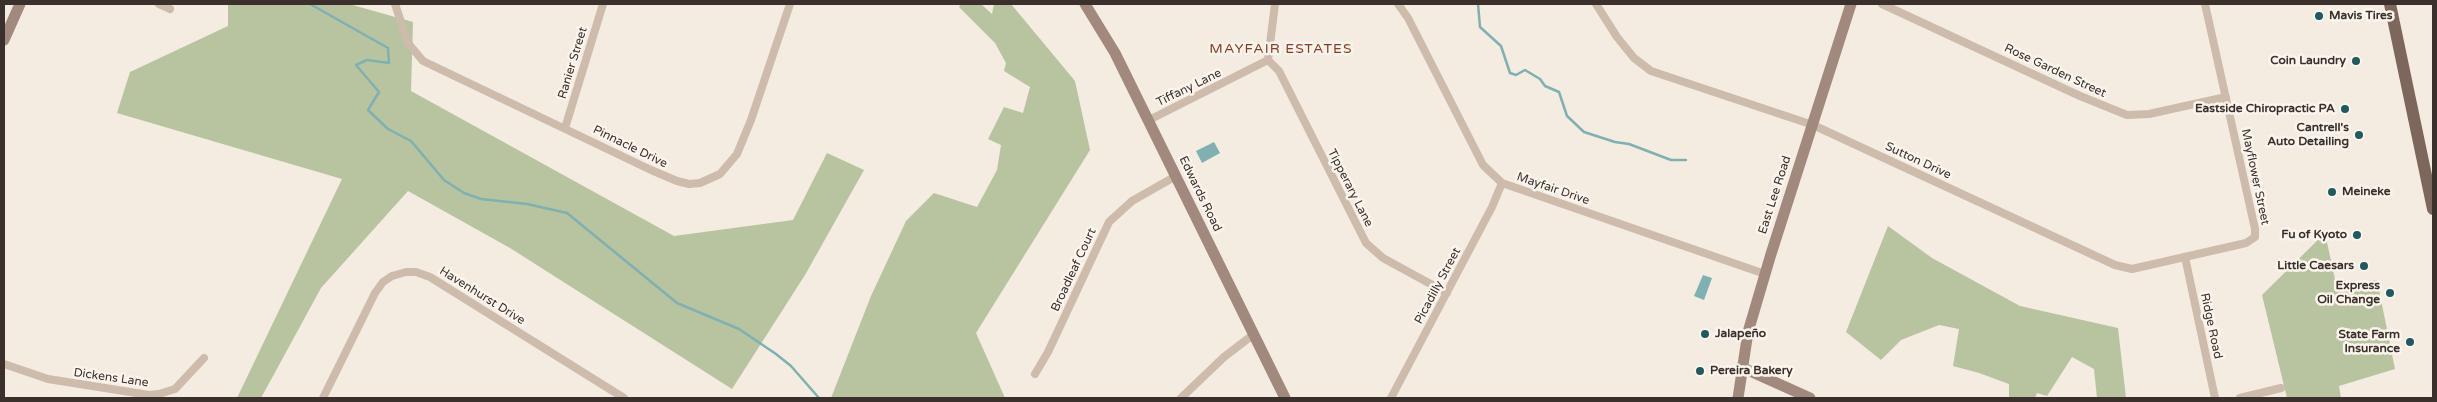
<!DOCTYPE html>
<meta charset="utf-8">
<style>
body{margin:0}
#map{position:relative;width:2437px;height:402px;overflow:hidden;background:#f4ebe1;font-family:"Varela Round",sans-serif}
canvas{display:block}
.frame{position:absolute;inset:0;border:5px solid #3b302b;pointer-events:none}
</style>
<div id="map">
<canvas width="2437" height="402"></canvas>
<div class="frame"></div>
</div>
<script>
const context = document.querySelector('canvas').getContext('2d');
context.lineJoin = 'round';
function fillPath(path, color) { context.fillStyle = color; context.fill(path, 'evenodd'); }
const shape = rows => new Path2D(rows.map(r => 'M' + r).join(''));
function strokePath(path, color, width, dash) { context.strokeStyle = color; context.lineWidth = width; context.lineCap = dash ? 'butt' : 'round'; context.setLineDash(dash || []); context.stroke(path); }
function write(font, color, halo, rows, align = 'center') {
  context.font = font + ' "Varela Round",sans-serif'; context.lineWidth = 5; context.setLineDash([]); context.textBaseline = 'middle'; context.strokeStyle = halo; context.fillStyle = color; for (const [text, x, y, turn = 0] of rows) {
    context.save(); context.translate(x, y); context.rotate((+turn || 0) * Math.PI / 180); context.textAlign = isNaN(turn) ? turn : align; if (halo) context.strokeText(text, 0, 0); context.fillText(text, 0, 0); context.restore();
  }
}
const green = shape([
 [228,4,349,4,413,22,411,91,674,236,793,220,827,153,864,170,805,275,732,389,510,248,408,191,321,288,261,398,237,398,342,179,117,113,130,72,228,26],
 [961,4,981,4,992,14,994,4,1011,4,1075,81,1090,150,976,333,1005,398,831,398,871,296,906,221,934,193,977,207,997,170,1001,145,988,139,1004,107,1023,113,1030,87,1004,71,1006,63,995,43,959,7],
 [1888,226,1932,258,2020,306,2118,328,2126,398,2097,398,2094,369,2072,357,2047,396,2037,393,2035,398,2009,398,2009,384,1979,373,1953,366,1959,329,1939,325,1901,340,1881,360,1846,332],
 [2325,233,2336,284,2377,280,2395,369,2339,386,2341,398,2287,398,2262,295]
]);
const water = shape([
 [1214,142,1220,153,1202,163,1196,151],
 [1703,275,1712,278,1704,300,1694,296]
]);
const stream = shape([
 [310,4,388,48,389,63,367,60,356,65,379,92,368,110,388,129,411,141,444,180,464,193,481,199,527,204,567,213,677,303,739,329,776,354,791,366,819,398],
 [1478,4,1480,27,1501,46,1510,73,1516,75,1525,70,1540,79,1545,86,1559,92,1567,116,1584,132,1615,142,1629,144,1671,160,1686,160]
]);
const street = shape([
 [159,4,170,9],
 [395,4,408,43,423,61,651,170,677,181,689,184,700,183,720,174,737,154,751,120,790,4],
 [1398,4,1408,18,1483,165,1502,183,1765,274],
 [1596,4,1617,37,1634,58,1651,71,1813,125,2115,265,2132,269,2246,243,2255,237,2255,229,2205,4],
 [1882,4,2080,96,2127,115,2149,114,2226,97],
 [1268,60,1279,71,1366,243,1383,258,1447,293],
 [1149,120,1268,60,1275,4],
 [565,128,603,4],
 [2185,257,2215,398],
 [4,364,48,379,149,395,159,394,175,389,204,358],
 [1035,374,1048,352,1109,222,1132,201,1176,176],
 [323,398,375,293,383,282,392,276,406,272,416,272,430,277,624,398],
 [1181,398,1224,357,1254,334],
 [1391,398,1492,207,1502,183],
 [2240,398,2281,388]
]);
const secondary = shape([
 [1085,4,1115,53,1285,398],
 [4,40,20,4],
 [1741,367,1810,398],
 [1738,398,1748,332,1771,254,1851,4]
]);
const primary = shape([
 [2390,4,2433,209]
]);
const markers = [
 [2319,16,5,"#1f5a5e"],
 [2356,61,5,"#1f5a5e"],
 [2345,109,5,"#1f5a5e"],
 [2359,135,5,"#1f5a5e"],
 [2332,192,5,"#1f5a5e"],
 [2357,235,5,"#1f5a5e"],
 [2364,266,5,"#1f5a5e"],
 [2390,293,5,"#1f5a5e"],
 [1705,334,5,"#1f5a5e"],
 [2410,342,5,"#1f5a5e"],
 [1700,371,5,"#1f5a5e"]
];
const poiNames = [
 ["Mavis Tires",2329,16,"left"],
 ["Coin Laundry",2346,61],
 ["Eastside Chiropractic PA",2335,109],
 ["Cantrell's",2349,128],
 ["Auto Detailing",2349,142],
 ["Meineke",2342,192,"left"],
 ["Fu of Kyoto",2347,235],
 ["Little Caesars",2354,266],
 ["Express",2380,286],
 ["Oil Change",2380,300],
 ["Jalapeño",1715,334,"left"],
 ["State Farm",2400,335],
 ["Insurance",2400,349],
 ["Pereira Bakery",1710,371,"left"]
];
const streetNames = [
 ["Ranier Street",573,63,-73],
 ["Rose Garden Street",2055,71,25],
 ["Tiffany Lane",1189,88,-26],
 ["Pinnacle Drive",630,147,26],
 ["Sutton Drive",1918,161,25],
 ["Mayflower Street",2255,177,78],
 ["Tipperary Lane",1350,188,63],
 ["Mayfair Drive",1553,189,19],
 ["Edwards Road",1200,194,64],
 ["East Lee Road",1775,195,-72],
 ["Broadleaf Court",1074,270,-65],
 ["Picadilly Street",1438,286,-62],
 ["Havenhurst Drive",482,296,32],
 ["Ridge Road",2211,326,78],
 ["Dickens Lane",111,378,8]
];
const neighbourhoodNames = [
 ["MAYFAIR ESTATES",1281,49]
];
fillPath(green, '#b8c4a0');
fillPath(water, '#7fb0b2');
strokePath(stream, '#7fb0b2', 2.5);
strokePath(street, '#cdbbac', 8);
strokePath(secondary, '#a18a7d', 11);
strokePath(primary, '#7d675c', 12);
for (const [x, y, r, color] of markers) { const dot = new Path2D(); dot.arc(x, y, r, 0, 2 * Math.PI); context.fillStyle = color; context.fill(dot); strokePath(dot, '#fbf5ee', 2); }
write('bold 12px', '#3b302b', '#fbf5ee', poiNames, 'right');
write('12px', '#3b302b', '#fbf5ee', streetNames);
context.letterSpacing = '1px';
write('14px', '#8c3b22', '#fbf5ee', neighbourhoodNames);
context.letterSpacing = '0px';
</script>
